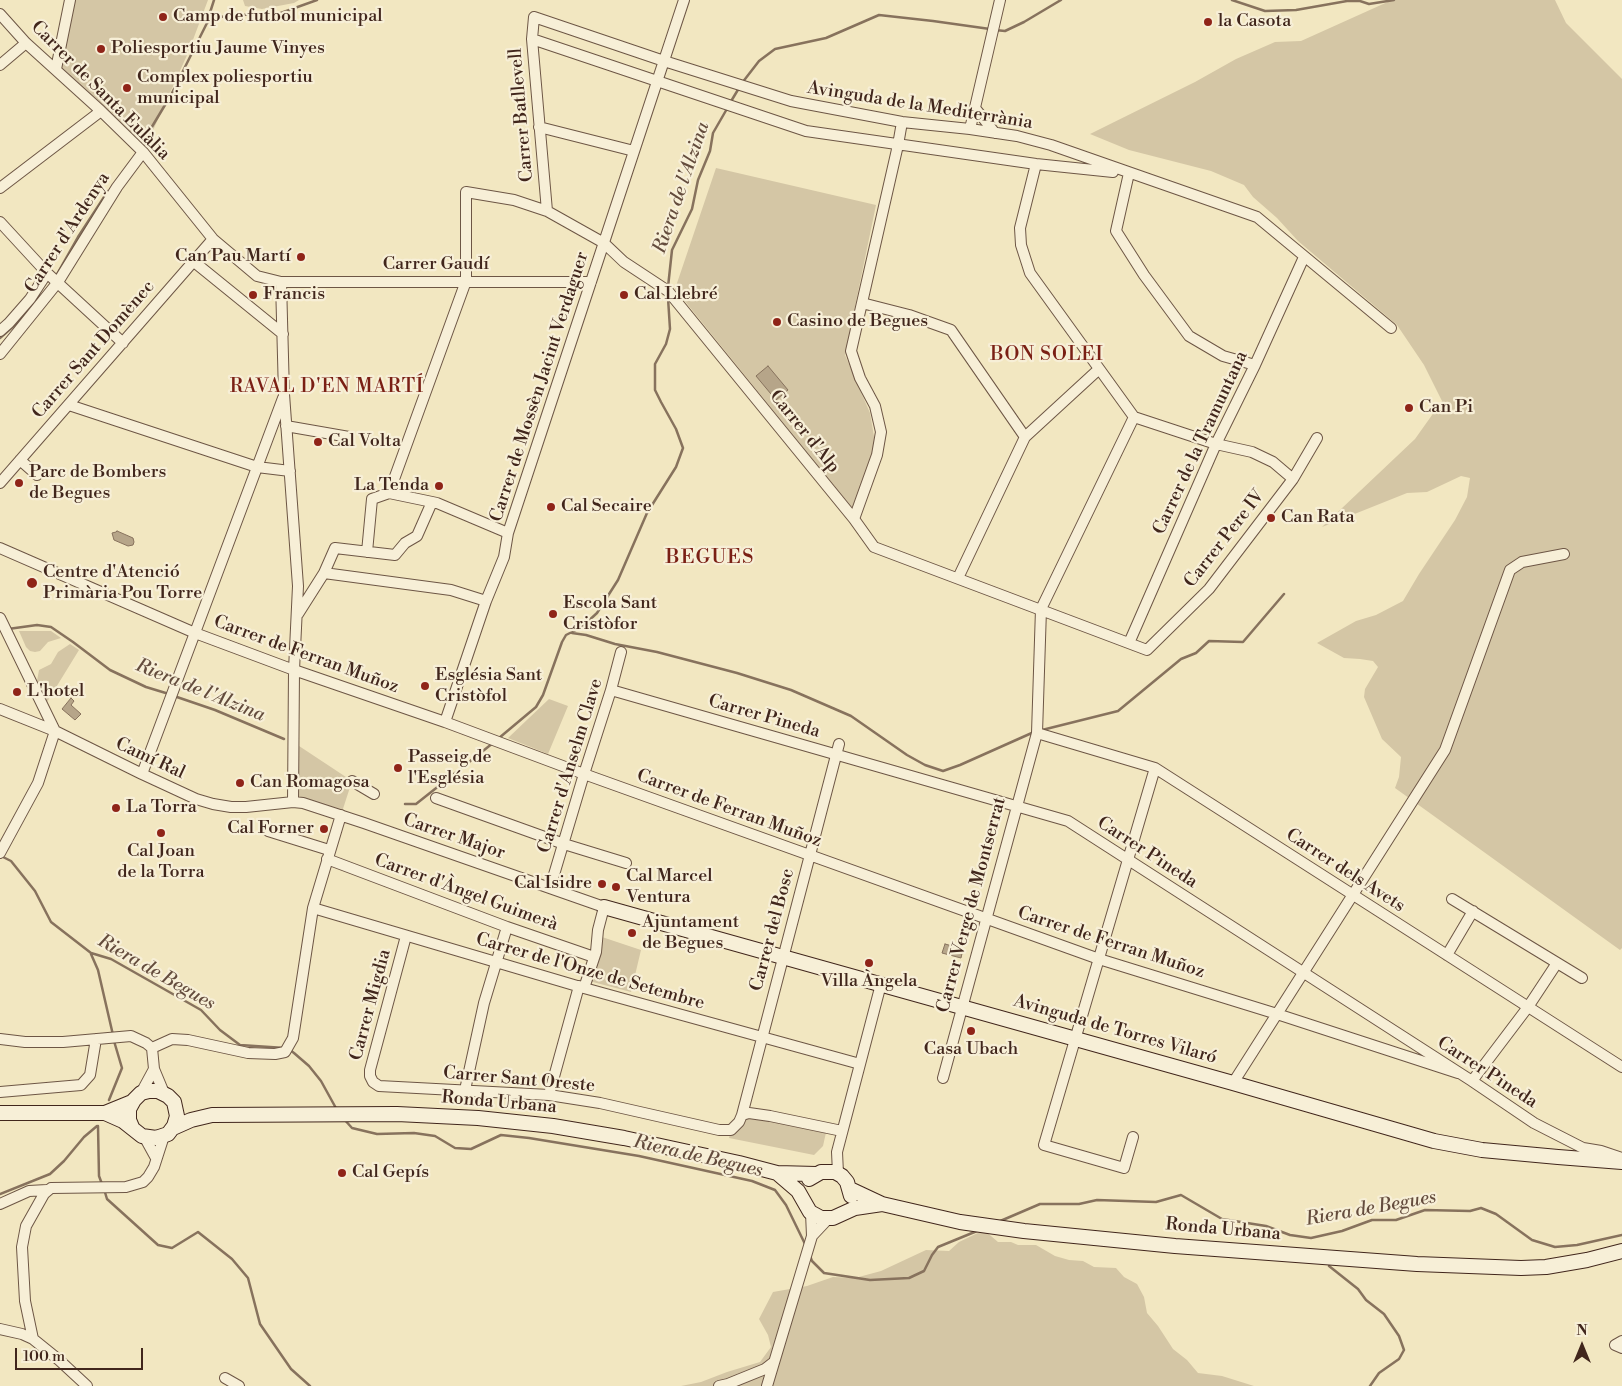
<!DOCTYPE html>
<meta charset="utf-8">
<style>
body{margin:0}
#map{position:relative;width:1622px;height:1386px;overflow:hidden;background:#f2e7c1;font-family:"Libre Bodoni",serif}
canvas{display:block}
.north{position:absolute;left:1557px;top:1321px;width:50px;height:50px;-webkit-text-stroke:4px #f7efd7;paint-order:stroke;rotate:0deg;font-size:14px;font-weight:700;line-height:20px;text-align:center;color:#41261c}
.north::after{content:'';display:block;margin:auto;width:18px;height:22px;background:#41261c;clip-path:polygon(50% 0,100% 100%,50% 72%,0 100%)}
.scale{position:absolute;left:15px;top:1348px;width:128px;height:22px;box-sizing:border-box;border:2px solid #41261c;border-top:0;padding-left:6px;font-size:15px;line-height:18px;white-space:nowrap;color:#41261c;-webkit-text-stroke:4px #f7efd7;paint-order:stroke}
</style>
<div id="map">
<canvas width="1622" height="1386"></canvas>
<div class="north">N</div>
<div class="scale">100 m</div>
</div>
<script>
const context = document.querySelector('canvas').getContext('2d');
context.lineJoin = 'round';
function fillPath(path, color) { context.fillStyle = color; context.fill(path, 'evenodd'); }
const shape = rows => new Path2D(rows.map(r => 'M' + r).join(''));
function strokePath(path, color, width, dash) { context.strokeStyle = color; context.lineWidth = width; context.lineCap = dash ? 'butt' : 'round'; context.setLineDash(dash || []); context.stroke(path); }
function write(font, color, halo, rows, align = 'center') {
  context.font = font + ' "Libre Bodoni",serif'; context.lineWidth = 4.5; context.setLineDash([]); context.textBaseline = 'middle'; context.strokeStyle = halo; context.fillStyle = color; for (const [text, x, y, turn = 0] of rows) {
    context.save(); context.translate(x, y); context.rotate((+turn || 0) * Math.PI / 180); context.textAlign = isNaN(turn) ? turn : align; if (halo) context.strokeText(text, 0, 0); context.fillText(text, 0, 0); context.restore();
  }
}
const green = shape([
 [73,0,208,0,188,53,145,148,60,69],
 [243,0,299,0,294,3,262,9,245,6],
 [1392,0,1555,0,1566,23,1622,79,1622,948,1620,950,1395,788,1399,777,1401,757,1382,739,1364,697,1365,689,1378,667,1373,661,1360,659,1344,658,1317,643,1356,621,1376,615,1403,601,1419,574,1455,520,1467,497,1470,478,1461,476,1427,492,1407,493,1322,527,1415,439,1442,401,1424,365,1397,325,1298,241,1277,218,1253,197,1244,185,1211,171,1129,150,1090,134,1195,82,1236,59,1275,42,1301,41],
 [716,168,876,205,845,355,870,413,875,442,866,474,852,508,675,289],
 [19,631,51,631,61,638,48,642,40,651,35,652,30,651,26,647],
 [70,644,79,650,47,702,37,681,39,670,51,664,58,652],
 [549,699,568,706,548,754,508,738],
 [293,742,352,781,341,815,291,799],
 [602,937,641,950,631,992,589,981],
 [742,1115,827,1128,823,1146,814,1155,729,1138,731,1130],
 [984,1230,998,1242,1011,1242,1018,1245,1036,1245,1055,1256,1069,1260,1083,1261,1094,1267,1116,1268,1124,1277,1137,1284,1144,1297,1147,1313,1158,1326,1173,1349,1187,1360,1198,1373,1222,1376,1254,1386,681,1386,701,1382,727,1372,760,1362,771,1347,768,1335,759,1319,773,1292,807,1286,833,1277,855,1278,881,1271,926,1250,949,1251,959,1242]
]);
const water = shape([
 [768,366,788,390,776,400,756,376,768,366],
 [117,531,133,538,134,542,133,545,128,546,114,540,112,533,116,532,117,531],
 [71,698,74,701,71,705,81,714,75,720,62,709,71,698],
 [945,944,963,949,961,958,942,953,945,944]
]);
const stream = shape([
 [1232,0,1265,11,1296,10,1347,1,1360,1,1369,4,1394,0],
 [207,22,214,0],
 [995,30,1005,31,1024,22,1061,0],
 [742,83,759,61,775,49,826,38,879,15,933,21,990,29],
 [730,103,739,88],
 [144,140,171,95,207,23,213,18,236,15,278,14,317,0],
 [56,276,78,237,108,191],
 [668,287,672,250,692,209,698,180,710,151,713,133,728,107],
 [0,338,25,316],
 [8,629,37,625,51,627,73,642,110,670,146,687,169,694],
 [572,633,586,635,615,644,657,652,737,673,791,690,851,716,907,755,925,765,943,771,960,765,1034,732],
 [174,696,215,710,284,739],
 [1042,730,1118,711,1181,659,1196,653,1209,641,1243,642,1284,594],
 [499,738,536,707,543,695,562,642,566,635,582,627,597,613,618,580,647,513,676,467,683,448,676,429,661,402,655,390,655,364,666,344,670,329,668,298],
 [405,804,416,804,493,743],
 [1,856,11,861,35,891,51,922,91,953,111,959,201,1010,220,1030,240,1045,285,1048],
 [91,954,98,970,113,1035],
 [290,1050,294,1053,309,1066,321,1081,337,1110],
 [109,1100,122,1068,114,1041],
 [343,1118,352,1128,377,1134,414,1133,435,1136,455,1148,471,1149,501,1135,529,1138,639,1156,752,1181,775,1190,786,1205,805,1244],
 [98,1126,99,1176,102,1184],
 [104,1189,107,1199,158,1245,172,1248,198,1232,232,1259,248,1278,260,1324,291,1369,310,1386],
 [0,1194,50,1174,64,1161,84,1137,97,1126],
 [998,1222,1040,1204,1079,1204,1097,1200,1156,1202,1181,1195,1222,1219,1266,1226,1290,1235,1311,1238,1342,1231,1372,1220,1396,1220,1425,1210,1470,1211,1481,1208,1496,1214,1532,1240,1555,1247,1577,1245,1622,1235],
 [810,1256,812,1261,824,1273,870,1280,909,1278,924,1271,932,1255,938,1247,977,1231],
 [1329,1266,1358,1289,1366,1300,1384,1314,1399,1336,1404,1350,1399,1359,1379,1373,1370,1386]
]);
const street = shape([
 [0,14,26,43,101,111,143,152,213,239,257,276,281,282,591,282],
 [532,39,806,131,1036,164,1113,172],
 [0,65,26,43],
 [56,69,70,0],
 [975,108,995,133],
 [539,127,634,151],
 [970,129,1000,0],
 [1036,164,1020,228,1021,245,1030,273,1134,417,1216,444,1252,452,1273,462,1293,479],
 [1129,173,1116,231,1144,275,1189,336,1223,356,1255,365],
 [0,188,101,111],
 [547,211,532,39,534,17,664,61,791,101,902,122,970,129,1017,136,1051,145,1257,217,1391,328],
 [0,222,47,273,123,343],
 [193,261,283,334],
 [281,282,284,394,298,586,294,670,293,802],
 [862,303,909,315,951,330,1025,437],
 [0,331,9,323,30,299,47,273],
 [0,354,58,282,117,187,143,152],
 [69,405,257,467,290,471],
 [286,426,349,437],
 [20,460,37,475],
 [0,483,213,239],
 [389,493,466,281,466,192,514,200,547,211,604,243,624,262,668,291,854,519,874,547,1147,650,1209,589,1293,479,1317,438],
 [854,519,877,455,881,432,875,406,860,378,851,351,898,145,902,122],
 [0,548,195,633,294,670,445,722,584,774,1099,959,1277,1014,1458,1073],
 [367,552,372,499,389,493,437,503,508,533],
 [324,573,335,548,395,555,405,543,417,536,432,502],
 [958,578,1025,437,1099,369],
 [298,614,324,573,451,590,486,601],
 [0,618,55,731],
 [1129,643,1216,444,1255,365,1304,257],
 [611,690,1068,821,1472,1081,1534,1123,1583,1148,1601,1151,1622,1158],
 [0,709,55,731,142,774,196,799,213,804,231,807,246,807,293,802,303,803,364,823,604,907,598,930,596,952,584,988],
 [445,722,486,601,504,557,508,533,684,0],
 [1037,733,1155,768,1622,1067],
 [142,774,283,398],
 [352,781,374,794],
 [436,798,564,844,626,863],
 [268,831,329,850],
 [0,853,38,783,55,731],
 [327,859,507,927,594,957],
 [550,888,584,774,611,690,621,652],
 [1452,899,1582,978],
 [313,908,584,988,860,1064],
 [406,936,370,1070,370,1076,373,1082,379,1086,549,1095,600,1103,719,1130,731,1130,739,1122,742,1115,839,744],
 [1447,955,1473,911],
 [0,1039,25,1042,63,1042,131,1036,146,1043,152,1048],
 [152,1048,172,1039,188,1040,248,1053,275,1054,285,1052,293,1038,313,908,341,815],
 [152,1048,154,1069,164,1093],
 [943,1078,1037,733,1041,609,1134,417],
 [1472,1081,1528,1007,1557,963],
 [1233,1083,1445,750,1510,570,1522,562,1564,554],
 [465,1090,484,1003,507,927],
 [0,1092,81,1085,90,1075,96,1039],
 [141,1093,154,1069],
 [549,1095,579,986],
 [742,1115,749,1113,770,1116,842,1131],
 [1133,1137,1124,1168,1044,1145,1155,768],
 [145,1138,156,1158],
 [838,1173,837,1152,881,984],
 [0,1204,29,1191,47,1190],
 [812,1236,828,1219],
 [0,1329,22,1334,33,1339,59,1360,87,1386],
 [33,1339,25,1301,22,1247,26,1226,44,1194,51,1188,126,1187,143,1182,148,1177,154,1167,164,1136],
 [1622,1341,1615,1345,1622,1348],
 [225,1378,239,1386],
 [719,1386,728,1384,765,1369,774,1362],
 [767,1386,812,1236,811,1213]
]);
const secondary = shape([
 [604,907,1233,1083,1434,1141,1482,1150,1558,1157,1622,1162],
 [0,1113,105,1113,132,1102],
 [105,1113,123,1121,142,1136,156,1138,168,1134,174,1126,177,1116,174,1102,168,1096,158,1091,149,1091,141,1093,134,1100,129,1109,129,1120,132,1127],
 [173,1128,191,1120,212,1115,397,1114,478,1118,553,1126,624,1138,739,1163,777,1173,816,1174],
 [777,1173,798,1191,810,1212,821,1218,833,1218,855,1208,882,1204],
 [809,1179,821,1172,835,1172,842,1176,847,1182,851,1196],
 [850,1189,882,1204,960,1222,1024,1231,1175,1246,1417,1264,1521,1268,1546,1267,1587,1260,1622,1251]
]);
const markers = [
 [163,17,5,"#8f2418"],
 [1208,22,5,"#8f2418"],
 [101,49,5,"#8f2418"],
 [127,88,5,"#8f2418"],
 [301,257,5,"#8f2418"],
 [253,295,5,"#8f2418"],
 [624,295,5,"#8f2418"],
 [777,322,5,"#8f2418"],
 [1409,408,5,"#8f2418"],
 [318,442,5,"#8f2418"],
 [19,483,5,"#8f2418"],
 [439,486,5,"#8f2418"],
 [551,507,5,"#8f2418"],
 [1271,518,5,"#8f2418"],
 [32,583,6,"#8f2418"],
 [553,614,5,"#8f2418"],
 [425,686,5,"#8f2418"],
 [17,692,5,"#8f2418"],
 [398,768,5,"#8f2418"],
 [240,783,5,"#8f2418"],
 [116,808,5,"#8f2418"],
 [324,829,5,"#8f2418"],
 [161,833,5,"#8f2418"],
 [602,884,5,"#8f2418"],
 [616,887,5,"#8f2418"],
 [632,933,5,"#8f2418"],
 [869,963,5,"#8f2418"],
 [971,1031,5,"#8f2418"],
 [342,1173,5,"#8f2418"]
];
const poiNames = [
 ["Camp de futbol municipal",173,17],
 ["la Casota",1218,22],
 ["Poliesportiu Jaume Vinyes",111,49],
 ["Complex poliesportiu",137,78],
 ["municipal",137,99],
 ["Can Pau Martí",291,257,"right"],
 ["Francis",263,295],
 ["Cal Llebré",634,295],
 ["Casino de Begues",787,322],
 ["Can Pi",1419,408],
 ["Cal Volta",328,442],
 ["Parc de Bombers",29,473],
 ["de Begues",29,494],
 ["La Tenda",429,486,"right"],
 ["Cal Secaire",561,507],
 ["Can Rata",1281,518],
 ["Centre d'Atenció",43,573],
 ["Primària Pou Torre",43,594],
 ["Escola Sant",563,604],
 ["Cristòfor",563,625],
 ["Església Sant",435,676],
 ["Cristòfol",435,697],
 ["L'hotel",27,692],
 ["Passeig de",408,758],
 ["l'Església",408,779],
 ["Can Romagosa",250,783],
 ["La Torra",126,808],
 ["Cal Forner",314,829,"right"],
 ["Cal Joan",161,852,"center"],
 ["de la Torra",161,873,"center"],
 ["Cal Marcel",626,877],
 ["Ventura",626,898],
 ["Cal Isidre",592,884,"right"],
 ["Ajuntament",642,923],
 ["de Begues",642,944],
 ["Villa Àngela",869,982,"center"],
 ["Casa Ubach",971,1050,"center"],
 ["Cal Gepís",352,1173]
];
const streetNames = [
 ["Carrer de Santa Eulàlia",100,91,45],
 ["Avinguda de la Mediterrània",920,106,9],
 ["Carrer Batllevell",522,115,-95],
 ["Carrer d'Ardenya",68,233,-57],
 ["Carrer Gaudí",436,265],
 ["Carrer Sant Domènec",94,350,-49],
 ["Carrer de Mossèn Jacint Verdaguer",540,387,-72],
 ["Carrer d'Alp",804,432,51],
 ["Carrer de la Tramuntana",1201,443,-65],
 ["Carrer Pere IV",1225,539,-52],
 ["Carrer de Ferran Muñoz",306,655,20],
 ["Carrer Pineda",764,717,16],
 ["Camí Ral",150,759,25],
 ["Carrer d'Anselm Clave",571,766,-73],
 ["Carrer de Ferran Muñoz",729,809,20],
 ["Carrer Major",454,837,19],
 ["Carrer Pineda",1147,853,33],
 ["Carrer dels Avets",1345,871,33],
 ["Carrer d'Àngel Guimerà",466,893,20],
 ["Carrer Verge de Montserrat",972,905,-75],
 ["Carrer del Bosc",773,930,-75],
 ["Carrer de Ferran Muñoz",1111,943,18],
 ["Carrer de l'Onze de Setembre",590,972,16],
 ["Carrer Migdia",371,1005,-75],
 ["Avinguda de Torres Vilaró",1115,1030,16],
 ["Carrer Pineda",1487,1073,33],
 ["Carrer Sant Oreste",519,1080,5],
 ["Ronda Urbana",499,1103,5],
 ["Ronda Urbana",1223,1230,5]
];
const waterNames = [
 ["Riera de l'Alzina",682,188,-71],
 ["Riera de l'Alzina",200,691,22],
 ["Riera de Begues",156,973,30],
 ["Riera de Begues",698,1157,13],
 ["Riera de Begues",1371,1209,-10]
];
const neighbourhoodNames = [
 ["BON SOLEI",1047,355],
 ["RAVAL D'EN MARTÍ",327,387]
];
const quarterNames = [
 ["BEGUES",710,558]
];
fillPath(green, '#d4c6a5');
fillPath(water, '#b6a589');
strokePath(water, '#87725d', 1);
strokePath(stream, '#87725d', 2.5);
strokePath(street, '#6d5645', 12);
strokePath(secondary, '#41261c', 16);
strokePath(street, '#f7efd7', 10);
strokePath(secondary, '#f7efd7', 14);
for (const [x, y, r, color] of markers) { const dot = new Path2D(); dot.arc(x, y, r, 0, 2 * Math.PI); context.fillStyle = color; context.fill(dot); strokePath(dot, '#f7efd7', 2); }
write('18px', '#41261c', '#f7efd7', poiNames, 'left');
write('18px', '#41261c', '#f7efd7', streetNames);
write('italic 19px', '#644c3d', '#f7efd7', waterNames);
context.letterSpacing = '1px';
write('19px', '#7a1f14', '#f7efd7', neighbourhoodNames);
context.letterSpacing = '0px';
context.letterSpacing = '1px';
write('20px', '#7a1f14', '#f7efd7', quarterNames);
context.letterSpacing = '0px';
</script>
